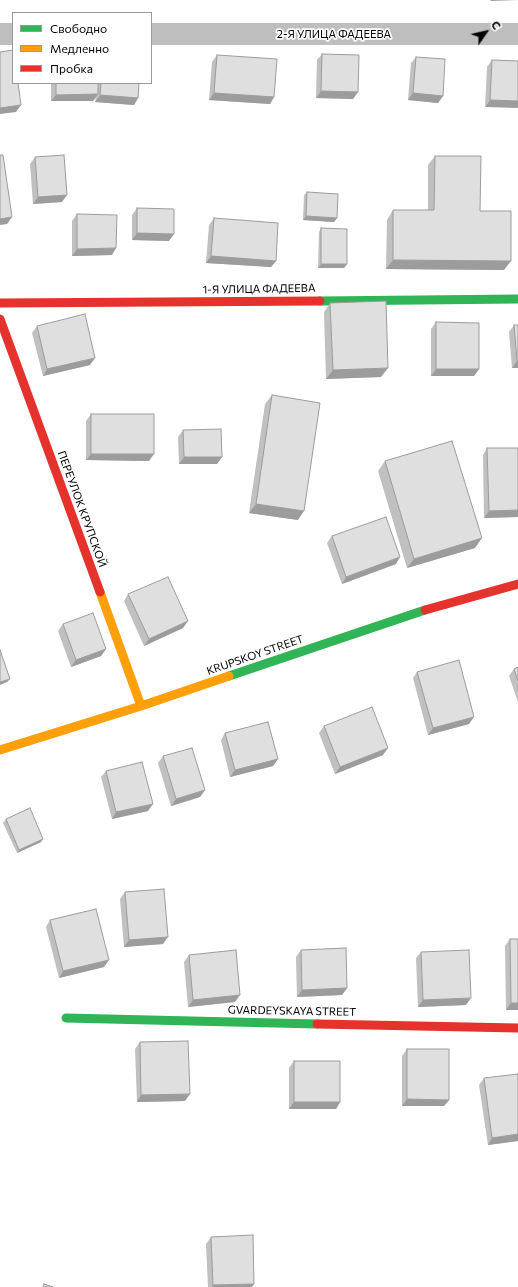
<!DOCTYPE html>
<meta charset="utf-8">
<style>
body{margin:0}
#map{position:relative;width:518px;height:1287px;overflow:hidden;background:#fff;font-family:Commissioner,sans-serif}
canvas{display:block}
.legend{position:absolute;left:12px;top:12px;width:140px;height:72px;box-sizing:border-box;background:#fff;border:1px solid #999;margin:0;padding:5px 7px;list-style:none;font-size:12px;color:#000}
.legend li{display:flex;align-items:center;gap:8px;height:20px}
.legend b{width:20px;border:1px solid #999}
.north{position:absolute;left:466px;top:12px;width:40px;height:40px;-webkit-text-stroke:3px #fff;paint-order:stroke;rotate:56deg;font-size:11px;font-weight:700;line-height:16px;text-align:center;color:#000}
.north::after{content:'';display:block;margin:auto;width:14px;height:18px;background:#000;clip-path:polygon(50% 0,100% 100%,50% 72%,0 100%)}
</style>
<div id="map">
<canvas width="518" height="1287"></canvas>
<ul class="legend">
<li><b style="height:5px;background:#30b455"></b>Свободно</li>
<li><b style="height:5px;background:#ff9f0a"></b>Медленно</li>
<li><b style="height:5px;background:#e5322d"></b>Пробка</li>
</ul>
<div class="north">С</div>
</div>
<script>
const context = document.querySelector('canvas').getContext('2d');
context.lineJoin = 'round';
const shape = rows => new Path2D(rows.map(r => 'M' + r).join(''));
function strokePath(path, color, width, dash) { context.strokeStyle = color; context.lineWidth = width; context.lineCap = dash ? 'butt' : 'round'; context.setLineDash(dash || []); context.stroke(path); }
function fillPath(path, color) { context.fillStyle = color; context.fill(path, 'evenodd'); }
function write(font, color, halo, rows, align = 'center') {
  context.font = font + ' Commissioner,sans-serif'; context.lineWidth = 3.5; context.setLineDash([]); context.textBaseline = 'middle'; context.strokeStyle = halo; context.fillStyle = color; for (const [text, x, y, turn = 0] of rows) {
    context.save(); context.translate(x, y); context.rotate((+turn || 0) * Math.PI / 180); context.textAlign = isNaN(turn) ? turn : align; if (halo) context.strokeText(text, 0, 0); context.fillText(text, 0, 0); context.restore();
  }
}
const street = shape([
 [0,34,13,34],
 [151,34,518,34]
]);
const fast = shape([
 [320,301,518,299],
 [229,676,425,610],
 [66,1018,317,1024]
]);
const slow = shape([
 [100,592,141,706],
 [0,750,141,706,229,676]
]);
const jam = shape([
 [0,303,320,301],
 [0,319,100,592],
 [425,610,518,584],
 [317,1024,518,1028]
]);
const wall = shape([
 [322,54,358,92,353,99,316,98,317,60],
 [217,55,274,97,270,104,209,100,212,62],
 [416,57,443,96,438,103,408,100,411,63],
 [492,60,518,61,485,107,487,67],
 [51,83,139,83,138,98,134,105,95,102,96,98,93,101,51,101],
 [435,156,480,211,504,270,386,269,387,220,393,210,428,210,428,165],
 [35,157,62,202,33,204,30,164],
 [307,192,337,218,334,222,303,220,304,195],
 [137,208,169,241,132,240,132,215],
 [77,214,112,255,72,256,72,221],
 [214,218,276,261,271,267,206,263,209,225],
 [321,228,347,264,344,268,318,268,319,232],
 [330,303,381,377,326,379,324,312],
 [436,322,479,369,474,376,431,376,431,329],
 [514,325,518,325,518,368,512,368,509,332],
 [37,326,90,365,43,376,32,333],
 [272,395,298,520,249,513,265,404],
 [91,414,149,461,86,460,86,421],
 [183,430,222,457,217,464,179,464,178,437],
 [487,448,518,517,484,518,483,455],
 [385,461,475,548,407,568,378,471],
 [332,536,396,564,342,584,327,543],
 [128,594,183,628,144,646,124,601],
 [63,624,106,649,101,656,71,667,58,631],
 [518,667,518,702,509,676,514,669],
 [417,672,469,724,428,735,413,678],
 [324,726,383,755,335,774,319,733],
 [225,733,278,759,273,766,230,777,221,740],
 [163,756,205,790,200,797,171,806,158,763],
 [106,771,148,811,112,819,101,777],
 [6,819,41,842,17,853,3,823],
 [125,892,163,944,124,947,120,899],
 [50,920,104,967,59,978,46,927],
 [510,939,518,1010,506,1010,505,946],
 [301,950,347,988,342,995,297,997,296,957],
 [421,952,466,1005,418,1007,416,958],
 [189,955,235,1002,188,1007,184,962],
 [140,1042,185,1101,137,1102,135,1049],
 [407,1049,449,1100,444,1106,402,1106,402,1056],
 [294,1061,340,1102,336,1109,289,1109,289,1068],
 [484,1078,518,1141,488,1145,479,1085],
 [211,1237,252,1287,208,1287,206,1244]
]);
const shadedWall = shape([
 [491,0,518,0,490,1],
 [321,91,358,92,353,99,316,98],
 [214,93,274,97,270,104,209,100],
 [413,93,443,96,438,103,408,100],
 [98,94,93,101,51,101,56,95],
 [100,95,138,98,134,105,95,102],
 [490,100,518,101,518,108,485,107],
 [21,105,16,112,0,114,0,108],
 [67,195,62,202,33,204,38,197],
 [306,216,337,218,334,222,303,220],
 [12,217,7,224,0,225,0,219],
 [137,233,174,234,169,241,132,240],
 [116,248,112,255,72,256,77,249],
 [211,256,276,261,271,267,206,263],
 [393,260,511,261,504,270,386,269],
 [321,264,347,264,344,268,318,268],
 [95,358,90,365,43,376,47,369],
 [517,361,518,361,518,368,512,368],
 [388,368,381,377,326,379,333,370],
 [436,369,479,369,474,376,431,376],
 [91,454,154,454,149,461,86,460],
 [184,457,222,457,217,464,179,464],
 [256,504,304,511,298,520,249,513],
 [518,510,518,517,484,518,489,511],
 [482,538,475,548,407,568,414,559],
 [400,557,396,564,342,584,346,577],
 [188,621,183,628,144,646,149,639],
 [106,649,101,656,71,667,76,660],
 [10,679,7,682,0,685,0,682],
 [474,717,469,724,428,735,433,728],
 [388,748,383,755,335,774,340,767],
 [278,759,273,766,230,777,235,770],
 [205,790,200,797,171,806,176,799],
 [153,804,148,811,112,819,116,812],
 [43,839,41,842,17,853,19,850],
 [168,937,163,944,124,947,129,940],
 [109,960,104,967,59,978,63,971],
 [347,988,342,995,297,997,302,990],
 [240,995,235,1002,188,1007,193,1000],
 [471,998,466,1005,418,1007,423,1000],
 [511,1003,518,1003,518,1010,506,1010],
 [190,1094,185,1101,137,1102,141,1095],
 [407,1099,449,1100,444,1106,402,1106],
 [294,1102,340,1102,336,1109,289,1109],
 [518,1134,518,1141,488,1145,492,1138],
 [254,1284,252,1287,212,1287,213,1285]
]);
const building = shape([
 [13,50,13,83,18,83,21,105,0,108,0,52,13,50],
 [322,54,359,55,358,92,321,91,322,54],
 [217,55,277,59,274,97,214,93,217,55],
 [416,57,445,59,443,96,413,93,416,57],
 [492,60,518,61,518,101,490,100,492,60],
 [56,83,98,83,98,94,56,95,56,83],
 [101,83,139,83,138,98,100,95,101,83],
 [0,155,3,155,12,217,0,219,0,155],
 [64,155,67,195,38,197,35,157,64,155],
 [435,156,481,156,480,211,511,211,511,261,393,260,393,210,434,210,435,156],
 [307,192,338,194,337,218,306,216,307,192],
 [137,208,174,209,174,234,137,233,137,208],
 [77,214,117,215,116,248,77,249,77,214],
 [214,218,278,223,276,261,211,256,214,218],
 [321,228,347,229,347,264,321,264,321,228],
 [386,301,388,368,333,370,330,303,386,301],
 [85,314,95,358,47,369,37,326,85,314],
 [436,322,479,323,479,369,436,369,436,322],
 [514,325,518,325,518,361,517,361,514,325],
 [272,395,320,403,304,511,256,504,272,395],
 [91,414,154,414,154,454,91,454,91,414],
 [221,429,222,457,184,457,183,430,221,429],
 [452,441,482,538,414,559,385,461,452,441],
 [487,448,518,448,518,510,489,511,487,448],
 [386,517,400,557,346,577,332,536,386,517],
 [168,577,188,621,149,639,128,594,168,577],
 [93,613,106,649,76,660,63,624,93,613],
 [0,650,10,679,0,682,0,650],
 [459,660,474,717,433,728,417,672,459,660],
 [518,667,518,681,514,669,518,667],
 [372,707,388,748,340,767,324,726,372,707],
 [268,722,278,759,235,770,225,733,268,722],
 [192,748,205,790,176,799,163,756,192,748],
 [142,762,153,804,116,812,106,771,142,762],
 [30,808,43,839,19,850,6,819,30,808],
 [164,889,168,937,129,940,125,892,164,889],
 [96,909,109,960,63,971,50,920,96,909],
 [510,939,518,939,518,1003,511,1003,510,939],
 [346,948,347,988,302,990,301,950,346,948],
 [236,950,240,995,193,1000,189,955,236,950],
 [469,950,471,998,423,1000,421,952,469,950],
 [188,1041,190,1094,141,1095,140,1042,188,1041],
 [407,1049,449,1049,449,1100,407,1099,407,1049],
 [294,1061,340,1061,340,1102,294,1102,294,1061],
 [518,1074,518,1134,492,1138,484,1078,518,1074],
 [253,1235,254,1284,213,1285,211,1237,253,1235],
 [44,1284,53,1287,43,1287,44,1284]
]);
const streetNames = [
 ["2-Я УЛИЦА ФАДЕЕВА",334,34],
 ["1-Я УЛИЦА ФАДЕЕВА",259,289,-1],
 ["ПЕРЕУЛОК КРУПСКОЙ",82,509,70],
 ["KRUPSKOY STREET",255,655,-19],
 ["GVARDEYSKAYA STREET",292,1011,1]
];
strokePath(street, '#bebebe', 22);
strokePath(fast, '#30b455', 9);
strokePath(slow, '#ff9f0a', 9);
strokePath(jam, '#e5322d', 9);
fillPath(wall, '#c0c0c0');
fillPath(shadedWall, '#9c9c9c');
fillPath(building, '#dfdfdf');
strokePath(building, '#9c9c9c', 1);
write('11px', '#000', '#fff', streetNames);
</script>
